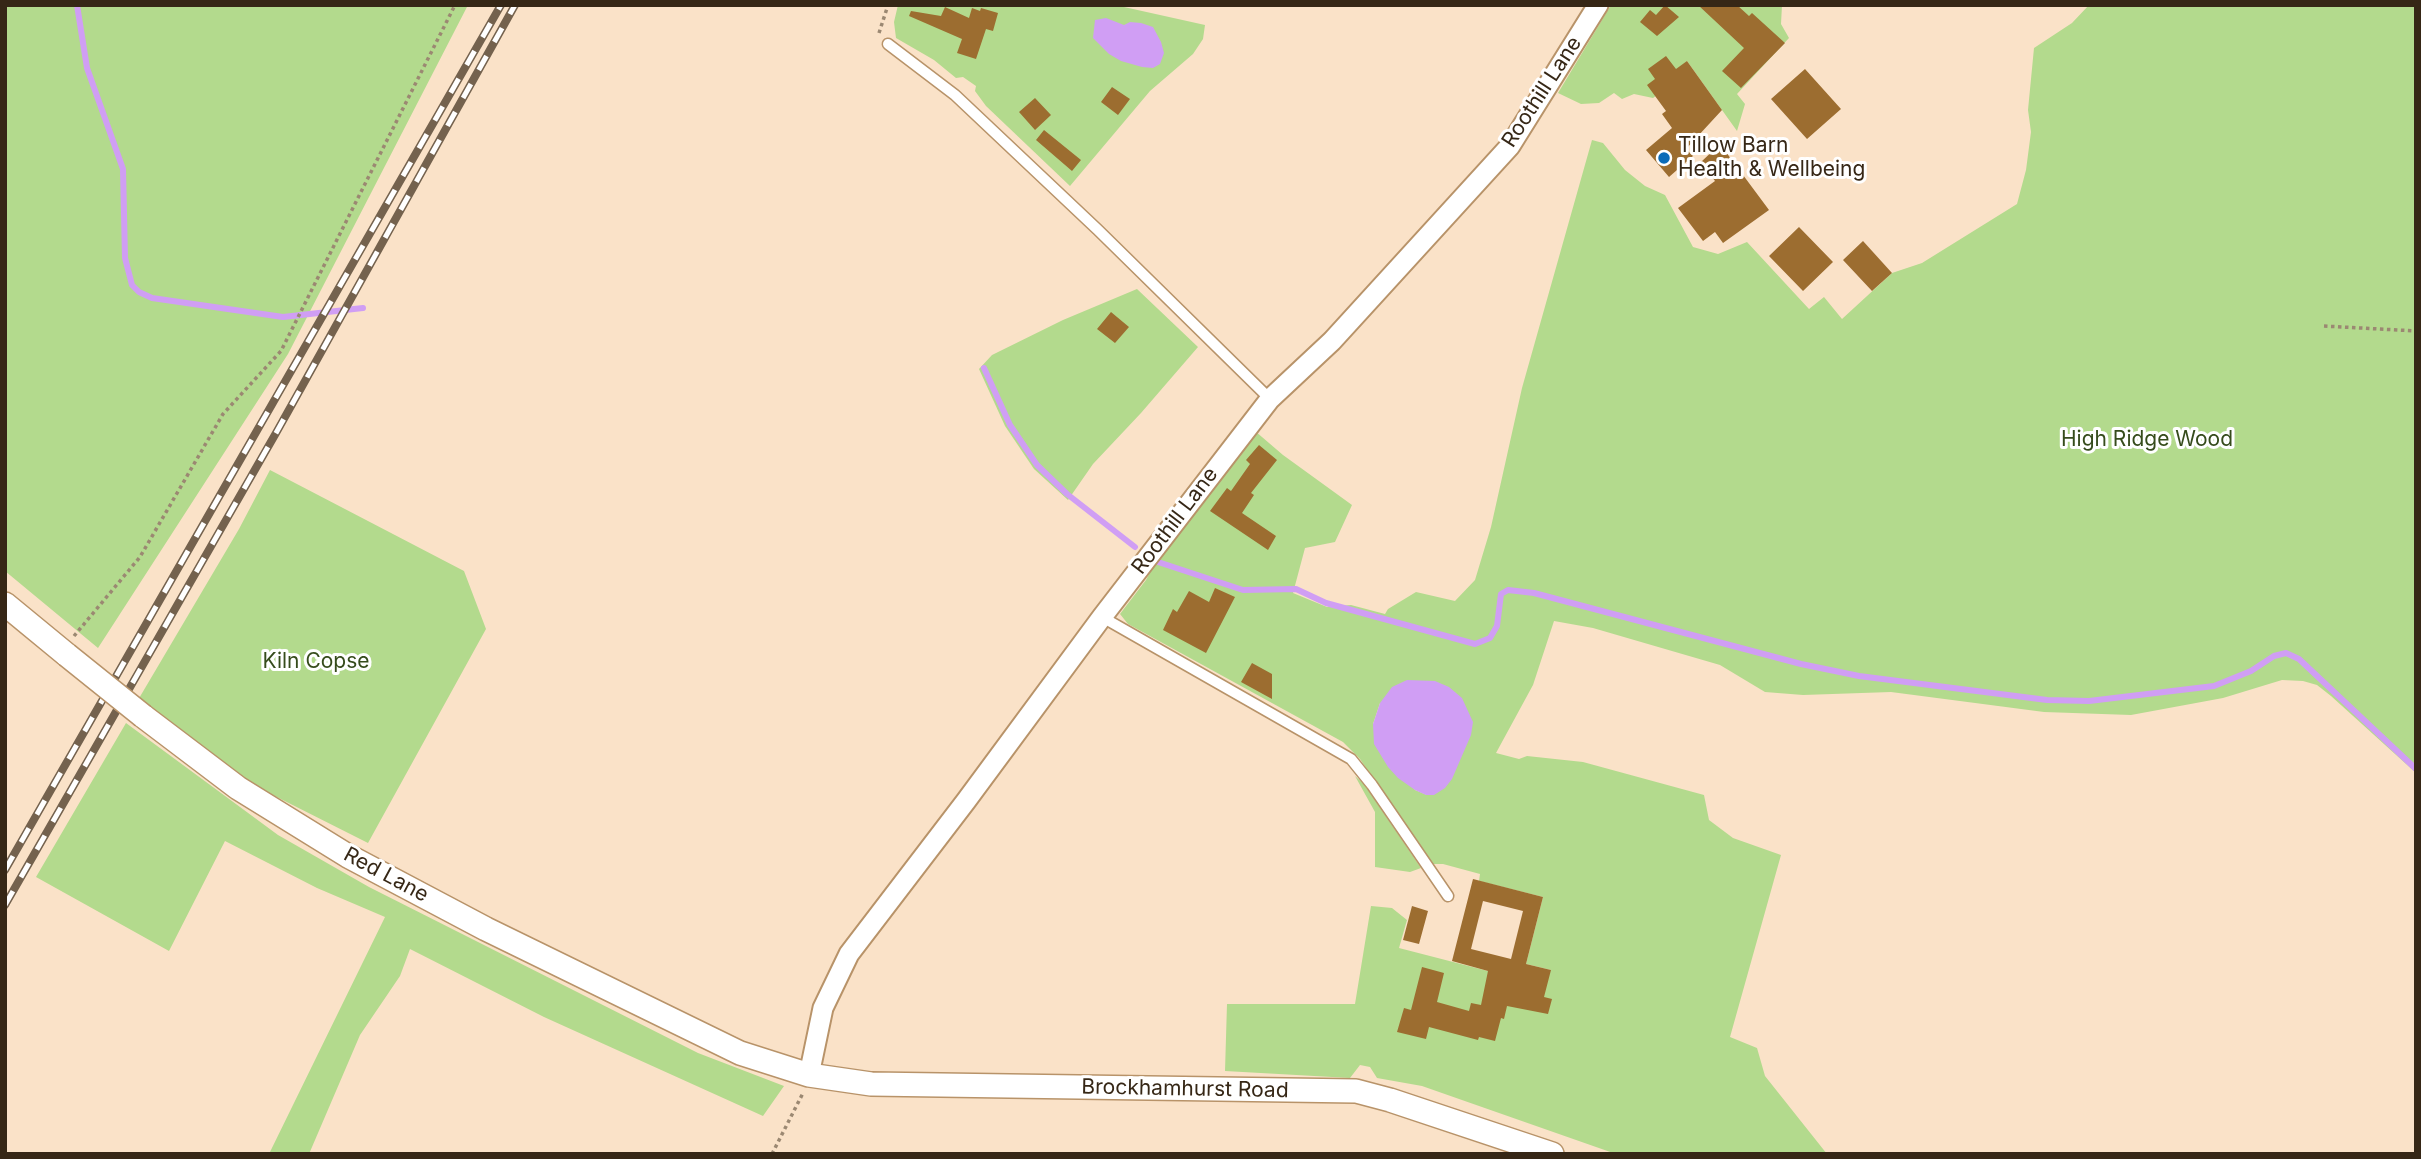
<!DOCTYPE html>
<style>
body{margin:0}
#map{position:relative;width:2421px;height:1159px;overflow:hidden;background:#fae2c8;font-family:Inter,sans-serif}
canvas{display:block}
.frame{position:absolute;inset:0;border:7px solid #362716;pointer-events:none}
</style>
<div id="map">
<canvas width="2421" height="1159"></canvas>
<div class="frame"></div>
</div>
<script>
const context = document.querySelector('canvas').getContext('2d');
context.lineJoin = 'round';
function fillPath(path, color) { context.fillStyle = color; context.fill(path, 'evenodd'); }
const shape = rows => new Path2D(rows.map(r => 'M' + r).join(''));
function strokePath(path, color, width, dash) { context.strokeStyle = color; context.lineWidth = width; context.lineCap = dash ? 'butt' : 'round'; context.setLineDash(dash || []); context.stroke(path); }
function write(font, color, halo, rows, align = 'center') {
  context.font = font + ' Inter,sans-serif'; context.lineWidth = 6; context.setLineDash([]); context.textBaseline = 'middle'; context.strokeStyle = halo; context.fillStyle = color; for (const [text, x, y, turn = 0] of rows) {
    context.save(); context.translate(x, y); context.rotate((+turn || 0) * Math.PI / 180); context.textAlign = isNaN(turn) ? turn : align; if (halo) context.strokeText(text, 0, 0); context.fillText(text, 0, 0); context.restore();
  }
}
const green = shape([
 [5,5,468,5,288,354,98,648,5,571],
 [898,5,1115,5,1205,25,1203,39,1193,54,1150,91,1070,186,986,106,975,91,976,86,963,77,956,78,934,60,896,38,894,22],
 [1611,5,1782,5,1781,24,1789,38,1737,94,1745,104,1737,131,1687,61,1681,78,1653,98,1634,94,1622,99,1614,93,1599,103,1581,104,1558,93],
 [2089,5,2416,5,2416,773,2331,696,2317,685,2303,681,2282,680,2223,698,2131,715,2044,712,1891,692,1803,695,1765,692,1720,665,1593,628,1554,621,1533,685,1496,753,1519,759,1527,756,1583,762,1704,795,1709,820,1733,838,1781,855,1730,1037,1757,1048,1765,1076,1827,1154,1616,1154,1422,1086,1377,1078,1370,1067,1360,1065,1350,1078,1225,1071,1227,1004,1355,1004,1371,906,1392,908,1407,920,1399,948,1488,971,1551,970,1526,964,1543,897,1479,881,1480,874,1443,864,1430,864,1360,759,1343,742,1128,624,1120,614,1146,580,1155,563,1255,431,1283,455,1352,505,1335,542,1305,548,1293,593,1327,607,1351,605,1385,614,1388,609,1416,592,1455,601,1475,580,1491,527,1522,388,1592,140,1603,143,1625,170,1645,186,1665,195,1693,247,1718,254,1747,242,1809,309,1824,297,1842,319,1892,273,1922,263,2017,204,2026,170,2031,132,2028,110,2034,48,2072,23],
 [1380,703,1434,795,1427,795,1415,790,1373,724],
 [1137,289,1198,347,1141,413,1093,464,1068,500,1034,469,1005,426,979,369,992,355,1063,320],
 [270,470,464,571,486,629,368,843,249,783,138,700,239,529],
 [126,723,278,835,369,887,698,1053,784,1086,763,1116,544,1017,410,949,400,976,360,1035,309,1154,269,1154,385,917,317,888,225,841,169,951,36,877],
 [1355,776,1364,784,1421,868,1410,872,1375,867,1375,812]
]);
const water = shape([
 [1106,18,1124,25,1130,22,1141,23,1153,27,1161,42,1164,53,1160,64,1153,68,1142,67,1121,61,1109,54,1093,38,1095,20],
 [1407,680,1435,681,1449,687,1462,698,1473,722,1471,735,1452,779,1445,788,1434,795,1426,795,1415,790,1398,778,1388,767,1374,744,1373,724,1380,703,1392,687]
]);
const stream = shape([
 [77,5,87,68,123,169,125,258,132,285,139,292,152,298,283,317,363,308],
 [984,368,1010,425,1037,465,1067,494,1135,547],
 [1158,562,1243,590,1296,589,1326,603,1475,644,1490,638,1497,626,1501,594,1508,590,1534,593,1801,664,1859,676,2047,700,2089,701,2214,686,2251,671,2274,656,2286,653,2299,659,2416,769]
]);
const building = shape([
 [1665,5,1679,17,1657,36,1640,22,1650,10,1656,15],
 [1698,5,1737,5,1749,16,1752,13,1785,43,1741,88,1722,71,1744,48],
 [945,7,969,18,972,8,980,11,981,8,998,13,993,31,986,29,976,59,957,53,962,39,909,16,911,11,941,16],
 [1666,56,1676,69,1687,61,1722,110,1686,149,1693,156,1669,177,1646,150,1672,128,1662,114,1666,111,1647,85,1655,79,1648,69],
 [1805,69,1841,109,1807,139,1771,99],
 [1112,87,1130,99,1118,115,1101,102],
 [1035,98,1051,115,1035,130,1019,112],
 [1044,130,1081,160,1072,171,1036,140],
 [1720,144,1769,210,1723,243,1715,232,1703,241,1678,208,1715,181,1701,162],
 [1799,227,1833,262,1803,291,1769,256],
 [1863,241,1892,273,1872,291,1843,260],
 [1111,312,1129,327,1115,343,1097,329],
 [1259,445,1277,460,1251,493,1254,495,1242,513,1276,536,1268,550,1210,511,1227,488,1231,491,1250,464,1246,460],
 [1215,588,1235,597,1206,653,1163,630,1173,609,1177,612,1189,591,1209,602],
 [1252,663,1272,674,1272,699,1241,682],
 [1473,879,1543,897,1526,964,1551,970,1544,997,1552,999,1548,1014,1507,1006,1504,1019,1501,1018,1495,1041,1479,1037,1478,1040,1429,1027,1426,1039,1397,1032,1404,1008,1411,1010,1422,967,1444,973,1437,1002,1469,1011,1471,1003,1481,1005,1488,971,1452,961],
 [1483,901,1523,911,1511,959,1471,949],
 [1412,906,1428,911,1419,944,1403,940]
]);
const path = shape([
 [879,33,888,5],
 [2324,326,2416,331],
 [74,636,140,557,223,414,281,351,455,5],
 [772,1154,803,1093]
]);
const service = shape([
 [888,44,955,95,1098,230,1270,399],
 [1102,617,1351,759,1372,785,1448,896]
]);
const minor = shape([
 [809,1075,823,1008,849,954,966,801,1102,617,1270,399,1332,341,1510,146,1598,5]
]);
const tertiary = shape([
 [5,604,67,655],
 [143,716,238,788,348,856,486,929,740,1053,809,1075,871,1084,1356,1091,1390,1100,1552,1154]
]);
const rail = shape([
 [5,870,501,5],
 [5,905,276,433,515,5]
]);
const tertiaryBridge = shape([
 [67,655,143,716]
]);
const markers = [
 [1664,158,7,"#0a6bb8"]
];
const streetNames = [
 ["Roothill Lane",1542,92,-57],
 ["Roothill Lane",1175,521,-53],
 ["Red Lane",386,875,28],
 ["Brockhamhurst Road",1185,1089,1]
];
const poiNames = [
 ["Tillow Barn",1678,146],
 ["Health & Wellbeing",1678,170]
];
const parkNames = [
 ["High Ridge Wood",2147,440],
 ["Kiln Copse",316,662]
];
fillPath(green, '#b3da8d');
fillPath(water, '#d09ef4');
strokePath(stream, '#d09ef4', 6);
fillPath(building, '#9c6d30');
strokePath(service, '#b89369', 13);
strokePath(minor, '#b89369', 23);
strokePath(tertiary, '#b89369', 26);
strokePath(path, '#9b8872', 3.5, [3.5, 3.5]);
strokePath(service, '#fff', 10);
strokePath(minor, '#fff', 19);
strokePath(tertiary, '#fff', 23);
strokePath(rail, '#74624e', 8);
strokePath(rail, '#fff', 5, [16]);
strokePath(tertiaryBridge, '#b89369', 26, []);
strokePath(tertiaryBridge, '#fff', 23);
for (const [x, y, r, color] of markers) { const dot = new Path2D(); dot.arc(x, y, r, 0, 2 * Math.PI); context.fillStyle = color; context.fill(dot); strokePath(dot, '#fff', 2.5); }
write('21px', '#362716', '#fff', streetNames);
write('21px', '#362716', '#fff', poiNames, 'left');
write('21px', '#364c1c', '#fff', parkNames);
</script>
